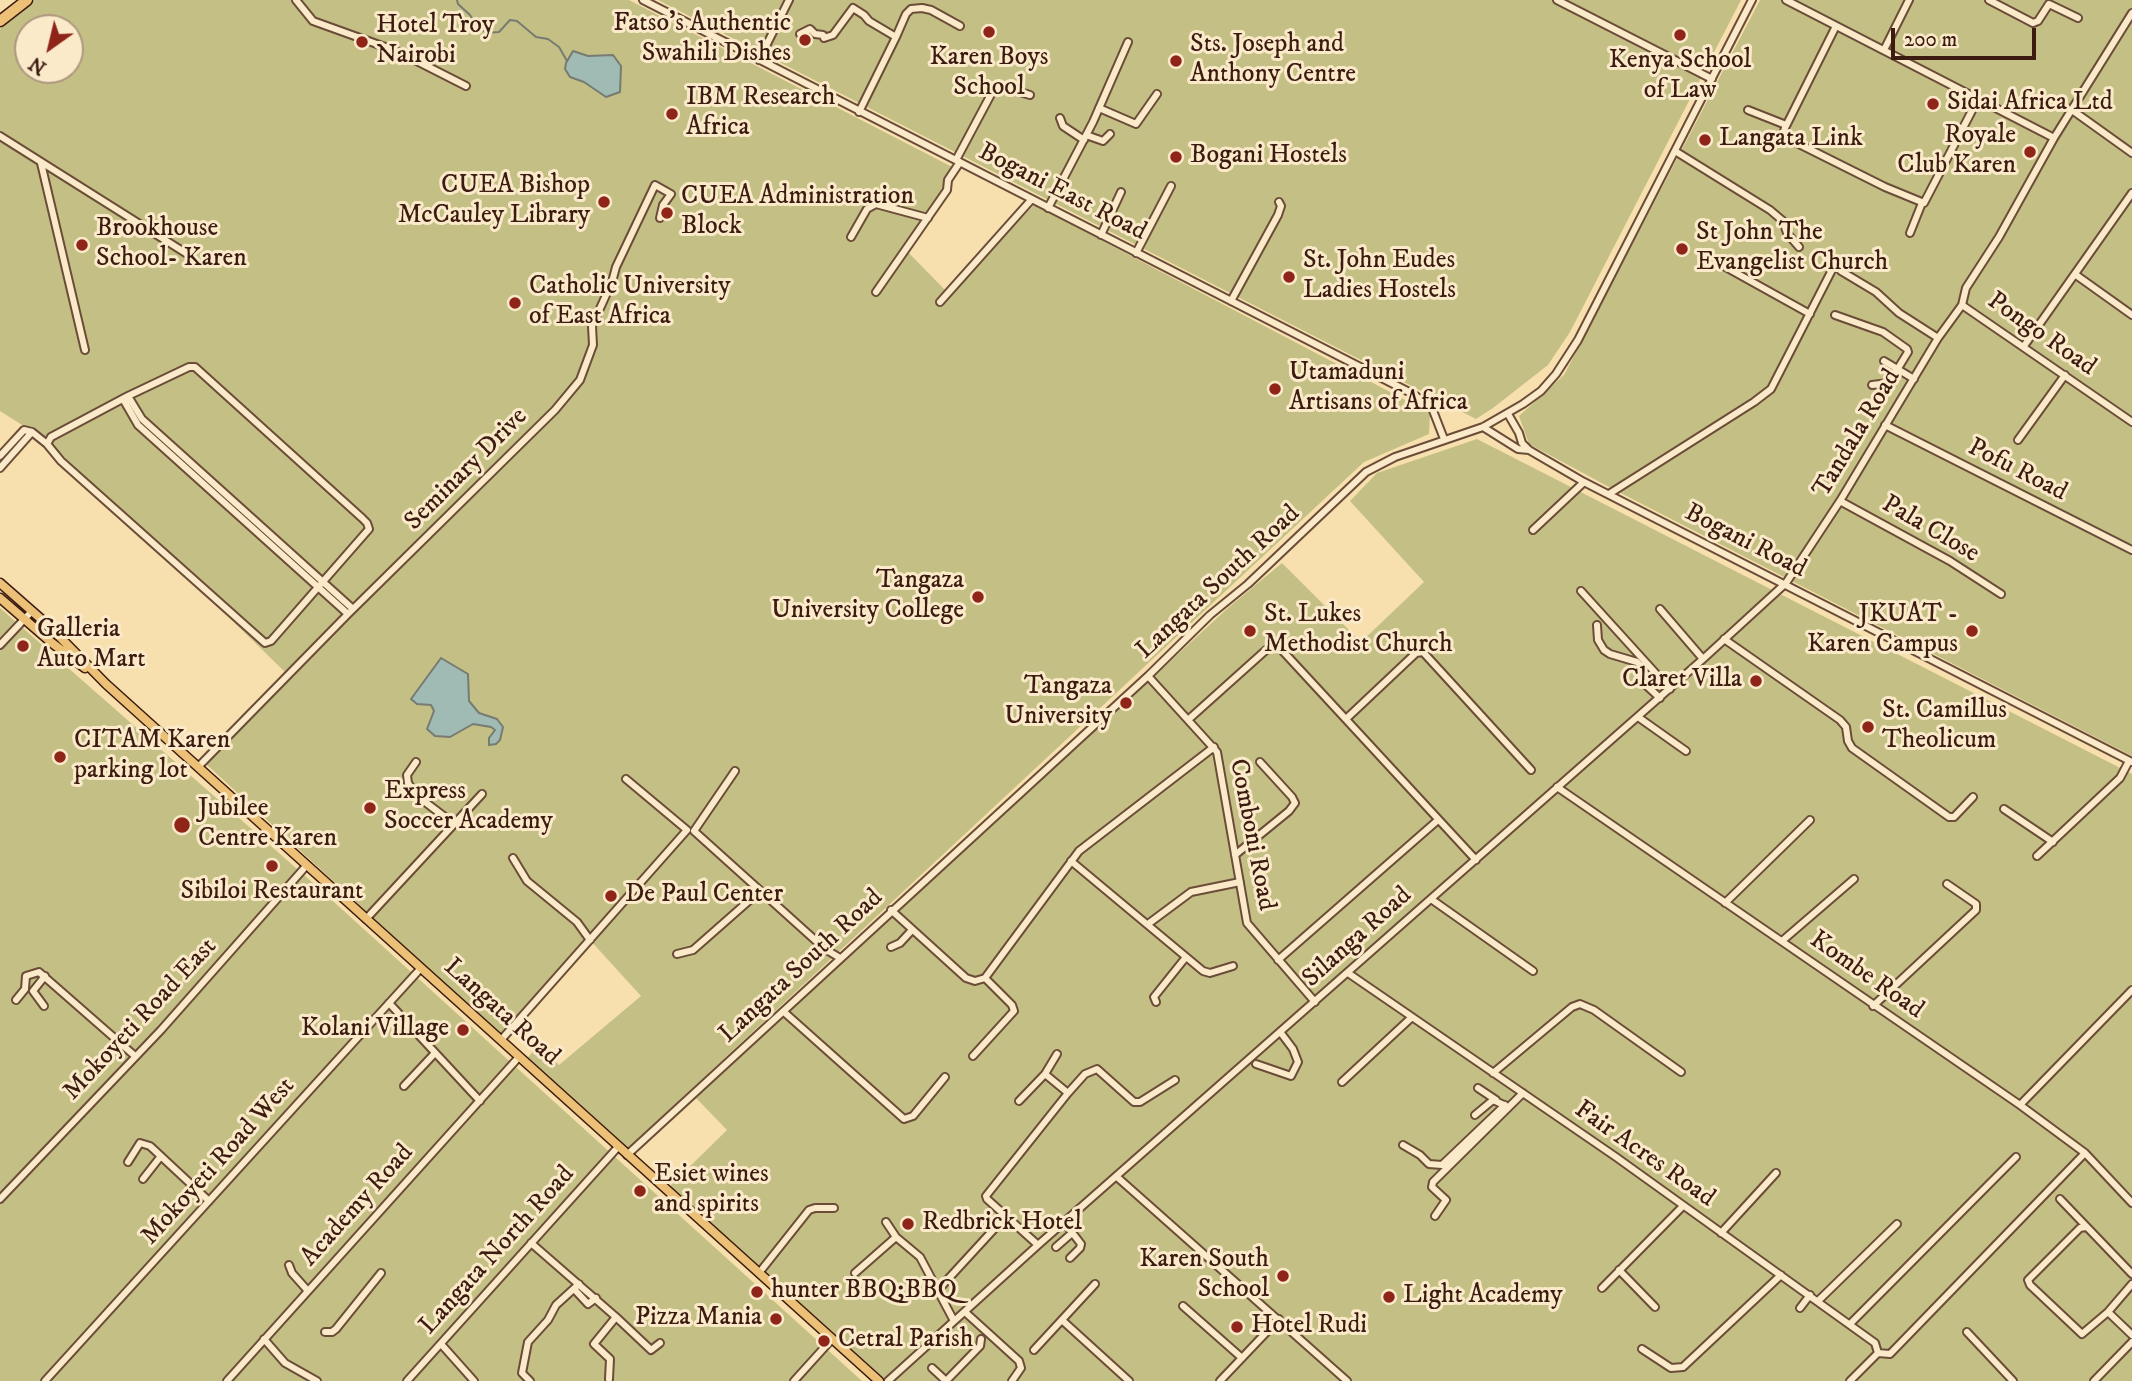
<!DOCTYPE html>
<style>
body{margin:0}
#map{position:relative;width:2132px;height:1381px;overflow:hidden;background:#f7dfae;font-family:"IM FELL DW Pica",serif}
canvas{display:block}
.north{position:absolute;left:14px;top:14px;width:70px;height:70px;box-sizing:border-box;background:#faeaca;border:2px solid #ae9780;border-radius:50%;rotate:214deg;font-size:19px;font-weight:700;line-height:28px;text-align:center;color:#3c1b10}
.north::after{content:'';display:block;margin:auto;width:24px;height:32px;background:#8f2418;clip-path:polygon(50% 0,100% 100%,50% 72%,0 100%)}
.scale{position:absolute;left:1891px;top:28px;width:145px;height:32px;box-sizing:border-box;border:4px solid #3c1b10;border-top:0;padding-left:9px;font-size:21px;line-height:24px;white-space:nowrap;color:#3c1b10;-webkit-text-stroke:5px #faeaca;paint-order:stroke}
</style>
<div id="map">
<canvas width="2132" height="1381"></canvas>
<div class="north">N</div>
<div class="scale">200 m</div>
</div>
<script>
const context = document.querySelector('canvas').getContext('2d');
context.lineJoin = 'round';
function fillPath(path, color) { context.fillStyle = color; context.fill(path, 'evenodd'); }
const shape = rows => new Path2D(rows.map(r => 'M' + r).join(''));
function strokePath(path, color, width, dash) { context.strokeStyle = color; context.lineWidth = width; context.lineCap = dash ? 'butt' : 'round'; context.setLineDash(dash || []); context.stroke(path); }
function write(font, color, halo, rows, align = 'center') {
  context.font = font + ' "IM FELL DW Pica",serif'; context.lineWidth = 6; context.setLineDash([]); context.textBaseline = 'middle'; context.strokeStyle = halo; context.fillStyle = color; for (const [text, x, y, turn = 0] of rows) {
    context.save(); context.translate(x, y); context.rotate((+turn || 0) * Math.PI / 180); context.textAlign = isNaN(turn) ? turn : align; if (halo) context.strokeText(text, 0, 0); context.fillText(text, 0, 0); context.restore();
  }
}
const green = shape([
 [35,0,629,0,958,170,904,248,948,293,1034,205,1430,413,1429,434,1364,462,626,1150,524,1063,538,1044,559,1065,641,996,590,940,503,1037,206,764,286,673,49,442,0,411,0,29],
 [28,28,70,28,70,70,28,70],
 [658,0,1741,0,1570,332,1548,365,1493,408,1476,419],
 [1760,0,2132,0,2132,756,1609,487,1529,444,1519,416,1564,375],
 [1477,439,2132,774,2132,1381,887,1381,669,1187,727,1130,696,1098,1229,607,1282,563,1361,642,1424,582,1350,501,1377,473],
 [0,608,313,883,862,1381,0,1381]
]);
const water = shape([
 [573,51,588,56,613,55,621,66,620,92,606,97,584,82,570,77,565,69,566,63,573,51],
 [441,658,468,674,469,701,479,713,497,719,503,727,500,740,496,744,489,745,489,738,495,730,491,727,473,724,450,737,435,736,427,729,434,711,431,705,417,704,411,699,441,658]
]);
const stream = shape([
 [457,0,458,4,470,15,475,23,486,33,499,32,510,20,517,21,536,37,548,39,559,47,567,61]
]);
const minor = shape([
 [296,0,313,21,399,52,466,86],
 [643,0,1413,394,1432,408,1444,439],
 [1557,0,1712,79],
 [1786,0,2054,138,2132,13],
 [1989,0,2033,23,2038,21,2049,4,2078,18],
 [1836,26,1785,128,1783,134,1787,138,1885,187,1924,203,1978,99],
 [800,34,810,29,815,34,823,35,824,38,833,35,853,8,864,15,869,21,896,37,859,112],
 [896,37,906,14,911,9,922,8,931,10,960,26],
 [1884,50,1909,0],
 [759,60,789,0],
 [1099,108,1136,124,1157,94],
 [1748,110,1786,125],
 [2072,110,2132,153],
 [1060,118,1063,126,1084,140],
 [1086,135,1103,141,1110,134],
 [0,136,192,257],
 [1675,151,1770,210,1783,221,1787,233,1799,247],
 [956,160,996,85,1030,95],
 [41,163,85,350],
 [1048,208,1093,122,1128,42],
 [1910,233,1922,203],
 [1101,235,1121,192],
 [851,237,867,209,876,204,928,218],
 [1136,253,1171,186],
 [1720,264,1810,314],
 [1841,271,1876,292,1899,313,1938,338],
 [2076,275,2132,315],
 [876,292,947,190,948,180,960,162],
 [1231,301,1278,215,1281,206,1279,202],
 [940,302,1032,199],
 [1962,305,2132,422],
 [1962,305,1966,288,1999,237,2054,138],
 [1835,315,1883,332,1907,349,1908,352,1889,383,1872,385],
 [2024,346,2132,193],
 [1884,361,1914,379],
 [128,396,142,419,353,609],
 [123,399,138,425,348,614],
 [1508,414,1519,433,1522,443,1529,450,1584,482,2132,762],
 [1885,425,2132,550],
 [1483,427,1518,449,1529,450],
 [2018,440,2065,375],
 [0,456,24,430,32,432,47,444,61,461,265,643,271,641,369,529,367,523,362,518,195,367,189,367,128,396,51,437,47,444],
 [0,468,32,432],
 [1609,494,1754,402,1771,389,1833,268],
 [1840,501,1950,561,2001,594],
 [1533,530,1584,482],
 [1581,591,1670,689],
 [1660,609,1703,659],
 [1597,625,1598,640,1604,650,1610,654,1637,662,1642,667,1642,676,1647,686,1660,698],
 [1724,639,1840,720,1846,727,1848,741,1852,748,1949,817,1954,817,1973,797],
 [0,645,32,611],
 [1148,676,1217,752,1247,923,1315,1002],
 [1638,717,1686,751],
 [1189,719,1266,650,1274,647,1280,648,1476,860],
 [1346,719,1416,653,1423,652,1531,770],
 [416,762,407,775,408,783,416,795,454,824],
 [198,767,348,614,555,410,580,380,593,345,592,326,612,282,616,267,655,185,671,194,663,205,660,218],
 [735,771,694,831,825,949,840,958],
 [1557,787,2020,1105,2132,990],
 [2004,809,2053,842],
 [1235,855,1289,811,1295,803,1292,797,1260,762],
 [2037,856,2120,778,2129,761],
 [513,858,527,881,577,922,590,940],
 [1071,861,1203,971,1210,973,1233,966],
 [1431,899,1533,971],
 [1725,903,1810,820],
 [891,910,966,978,975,981,985,978,1079,851,1214,747],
 [366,919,482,794],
 [1148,924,1191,892,1240,882],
 [1782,941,1854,879],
 [891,947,900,943,912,930],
 [677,954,693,950,760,891],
 [1278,960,1438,820],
 [1348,973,1616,1157,1875,1343,1878,1353,1850,1381],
 [16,1000,25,989,26,976,39,972,135,1056],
 [1156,1002,1154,997,1186,957],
 [389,1003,480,1101],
 [44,1006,33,991,45,976],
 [1873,1006,1976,910,1976,904,1947,884],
 [784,1012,904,1119,913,1116,945,1077],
 [501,1040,687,830,626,779],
 [973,1056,1014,1011,1012,1005,985,978],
 [1256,1064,1291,1076,1298,1062,1293,1049,1281,1033],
 [1493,1073,1572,1007,1580,1004,1594,1010,1681,1072],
 [1045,1074,1068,1093],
 [1342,1082,1412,1017],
 [404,1086,435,1053],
 [1478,1088,1496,1100],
 [1019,1101,1045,1074,1057,1054],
 [2020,1105,2085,1153,2132,1203],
 [1475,1115,1493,1100,1504,1105],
 [1403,1145,1420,1155,1429,1164,1442,1165,1505,1105],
 [627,1155,1148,676,1210,615,1248,584,1366,472,1395,457,1483,427,1523,404,1541,391,1556,374,1578,340,1752,0],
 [128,1162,140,1143,150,1146,209,1201],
 [1117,1177,1347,1381],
 [143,1179,161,1156],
 [0,1199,161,1030,307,865],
 [2060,1199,2132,1274],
 [1435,1216,1446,1200,1432,1187,1433,1182,1523,1093],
 [886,1222,896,1237,920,1257,954,1321],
 [1064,1222,1081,1244,1080,1248,1070,1258],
 [2086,1227,2080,1228,2028,1280,2030,1285,2082,1334,2108,1312,2132,1284],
 [1721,1233,1776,1173],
 [531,1243,616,1317,594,1344,610,1359,609,1379],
 [1038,1245,987,1199,986,1196,1068,1093,1085,1074,1097,1069,1134,1102,1140,1102,1175,1080],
 [1056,1247,1072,1233],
 [289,1265,292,1273,308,1291],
 [1619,1270,1655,1307],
 [759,1273,809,1210,815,1208,834,1208],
 [855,1273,896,1237],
 [1602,1288,1683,1206],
 [575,1290,588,1304,596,1298],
 [938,1290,1006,1216],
 [1818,1301,1897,1224],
 [1183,1306,1242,1358],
 [1800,1308,1810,1295],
 [965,1312,1019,1361,1021,1368,1012,1381],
 [2108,1312,2132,1335],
 [616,1317,651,1350,660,1343],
 [1063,1321,1129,1381],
 [1850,1324,2016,1157],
 [325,1332,332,1332,336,1329,381,1273],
 [1967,1332,2013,1381],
 [264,1339,285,1363,317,1381],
 [441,1344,474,1381],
 [1642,1349,1671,1368,1683,1367,1781,1275],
 [1034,1350,1095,1284],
 [1878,1353,1890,1354,2085,1153],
 [932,1368,946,1381],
 [45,1381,421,968],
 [227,1381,518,1058],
 [407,1381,618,1147],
 [530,1381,522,1373,528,1342,548,1320,556,1305,579,1284],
 [794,1381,832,1339],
 [888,1381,1038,1245,1703,659,1786,583,1840,501,1938,338,1962,305],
 [946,1381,980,1346,981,1339],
 [1220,1381,1279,1319],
 [2094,1381,2132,1342]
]);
const major = shape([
 [0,583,49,626,106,684,879,1381],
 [0,598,52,643,85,668]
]);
const highway = shape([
 [0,21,27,0]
]);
const markers = [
 [989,32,7,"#8f2418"],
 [1680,35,7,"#8f2418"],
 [805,40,7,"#8f2418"],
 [362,42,7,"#8f2418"],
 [1176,61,7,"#8f2418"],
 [1933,104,7,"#8f2418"],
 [672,114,7,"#8f2418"],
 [1705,140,7,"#8f2418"],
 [2030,152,7,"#8f2418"],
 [1176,157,7,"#8f2418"],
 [604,202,7,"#8f2418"],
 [667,213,7,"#8f2418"],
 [82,245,7,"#8f2418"],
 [1682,249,7,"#8f2418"],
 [1289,277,7,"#8f2418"],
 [515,303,7,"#8f2418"],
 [1275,389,7,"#8f2418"],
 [978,597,7,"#8f2418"],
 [1250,631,7,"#8f2418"],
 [1972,631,7,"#8f2418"],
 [23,646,7,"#8f2418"],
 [1756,681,7,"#8f2418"],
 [1126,703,7,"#8f2418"],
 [1868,727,7,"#8f2418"],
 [60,757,7,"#8f2418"],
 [370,808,7,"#8f2418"],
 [182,825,9,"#8f2418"],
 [272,866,7,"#8f2418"],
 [611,896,7,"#8f2418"],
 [463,1030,7,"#8f2418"],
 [640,1191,7,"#8f2418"],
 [908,1224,7,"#8f2418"],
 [1283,1276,7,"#8f2418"],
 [757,1292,7,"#8f2418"],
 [1389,1297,7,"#8f2418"],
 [776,1319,7,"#8f2418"],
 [1237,1327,7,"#8f2418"],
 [824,1341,7,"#8f2418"]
];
const poiNames = [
 ["Fatso's Authentic",791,25,"right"],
 ["Swahili Dishes",791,55,"right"],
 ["Hotel Troy",376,27],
 ["Nairobi",376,57],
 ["Sts. Joseph and",1190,46],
 ["Anthony Centre",1190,76],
 ["Karen Boys",989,59,"center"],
 ["School",989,89,"center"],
 ["Kenya School",1680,62,"center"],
 ["of Law",1680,92,"center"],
 ["IBM Research",686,99],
 ["Africa",686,129],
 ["Sidai Africa Ltd",1947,104],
 ["Royale",2016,137,"right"],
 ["Club Karen",2016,167,"right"],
 ["Langata Link",1719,140],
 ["Bogani Hostels",1190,157],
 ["CUEA Bishop",590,187,"right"],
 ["McCauley Library",590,217,"right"],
 ["CUEA Administration",681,198],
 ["Block",681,228],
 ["Brookhouse",96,230],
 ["School- Karen",96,260],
 ["St John The",1696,234],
 ["Evangelist Church",1696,264],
 ["St. John Eudes",1303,262],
 ["Ladies Hostels",1303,292],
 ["Catholic University",529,288],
 ["of East Africa",529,318],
 ["Utamaduni",1289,374],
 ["Artisans of Africa",1289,404],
 ["Tangaza",964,582,"right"],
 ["University College",964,612,"right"],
 ["St. Lukes",1264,616],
 ["Methodist Church",1264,646],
 ["JKUAT -",1958,616,"right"],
 ["Karen Campus",1958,646,"right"],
 ["Galleria",37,631],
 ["Auto Mart",37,661],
 ["Claret Villa",1742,681,"right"],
 ["Tangaza",1112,688,"right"],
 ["University",1112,718,"right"],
 ["St. Camillus",1882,712],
 ["Theolicum",1882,742],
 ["CITAM Karen",74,742],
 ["parking lot",74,772],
 ["Express",384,793],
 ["Soccer Academy",384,823],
 ["Jubilee",198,810],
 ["Centre Karen",198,840],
 ["Sibiloi Restaurant",272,893,"center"],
 ["De Paul Center",625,896],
 ["Kolani Village",449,1030,"right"],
 ["Esiet wines",654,1176],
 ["and spirits",654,1206],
 ["Redbrick Hotel",922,1224],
 ["Karen South",1269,1261,"right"],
 ["School",1269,1291,"right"],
 ["hunter BBQ;BBQ",771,1292],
 ["Light Academy",1403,1297],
 ["Pizza Mania",762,1319,"right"],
 ["Hotel Rudi",1251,1327],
 ["Cetral Parish",838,1341]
];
const streetNames = [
 ["Bogani East Road",1062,193,27],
 ["Pongo Road",2041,335,35],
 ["Tandala Road",1858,434,-59],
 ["Seminary Drive",467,470,-45],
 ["Pofu Road",2017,471,27],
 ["Pala Close",1930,530,30],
 ["Bogani Road",1745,542,27],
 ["Langata South Road",1219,583,-43],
 ["Comboni Road",1251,835,79],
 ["Silanga Road",1358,938,-42],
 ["Langata South Road",802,967,-43],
 ["Kombe Road",1866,976,35],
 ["Langata Road",501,1013,42],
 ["Mokoyeti Road East",141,1020,-47],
 ["Fair Acres Road",1644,1155,35],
 ["Mokoyeti Road West",219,1162,-48],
 ["Academy Road",358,1206,-48],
 ["Langata North Road",498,1251,-48]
];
fillPath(green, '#c4c085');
fillPath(water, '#9fbbb3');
strokePath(water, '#777b72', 2);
strokePath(stream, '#777b72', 2);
strokePath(minor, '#6b4c38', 10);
strokePath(major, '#3c1b10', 11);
strokePath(highway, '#3c1b10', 13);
strokePath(minor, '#faeaca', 6);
strokePath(major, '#ecc077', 8);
strokePath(highway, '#ecc077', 10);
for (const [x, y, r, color] of markers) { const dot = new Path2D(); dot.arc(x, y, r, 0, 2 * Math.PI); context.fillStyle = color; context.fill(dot); strokePath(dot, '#faeaca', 2.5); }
write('26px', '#3c1b10', '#faeaca', poiNames, 'left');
write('26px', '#3c1b10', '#faeaca', streetNames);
</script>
